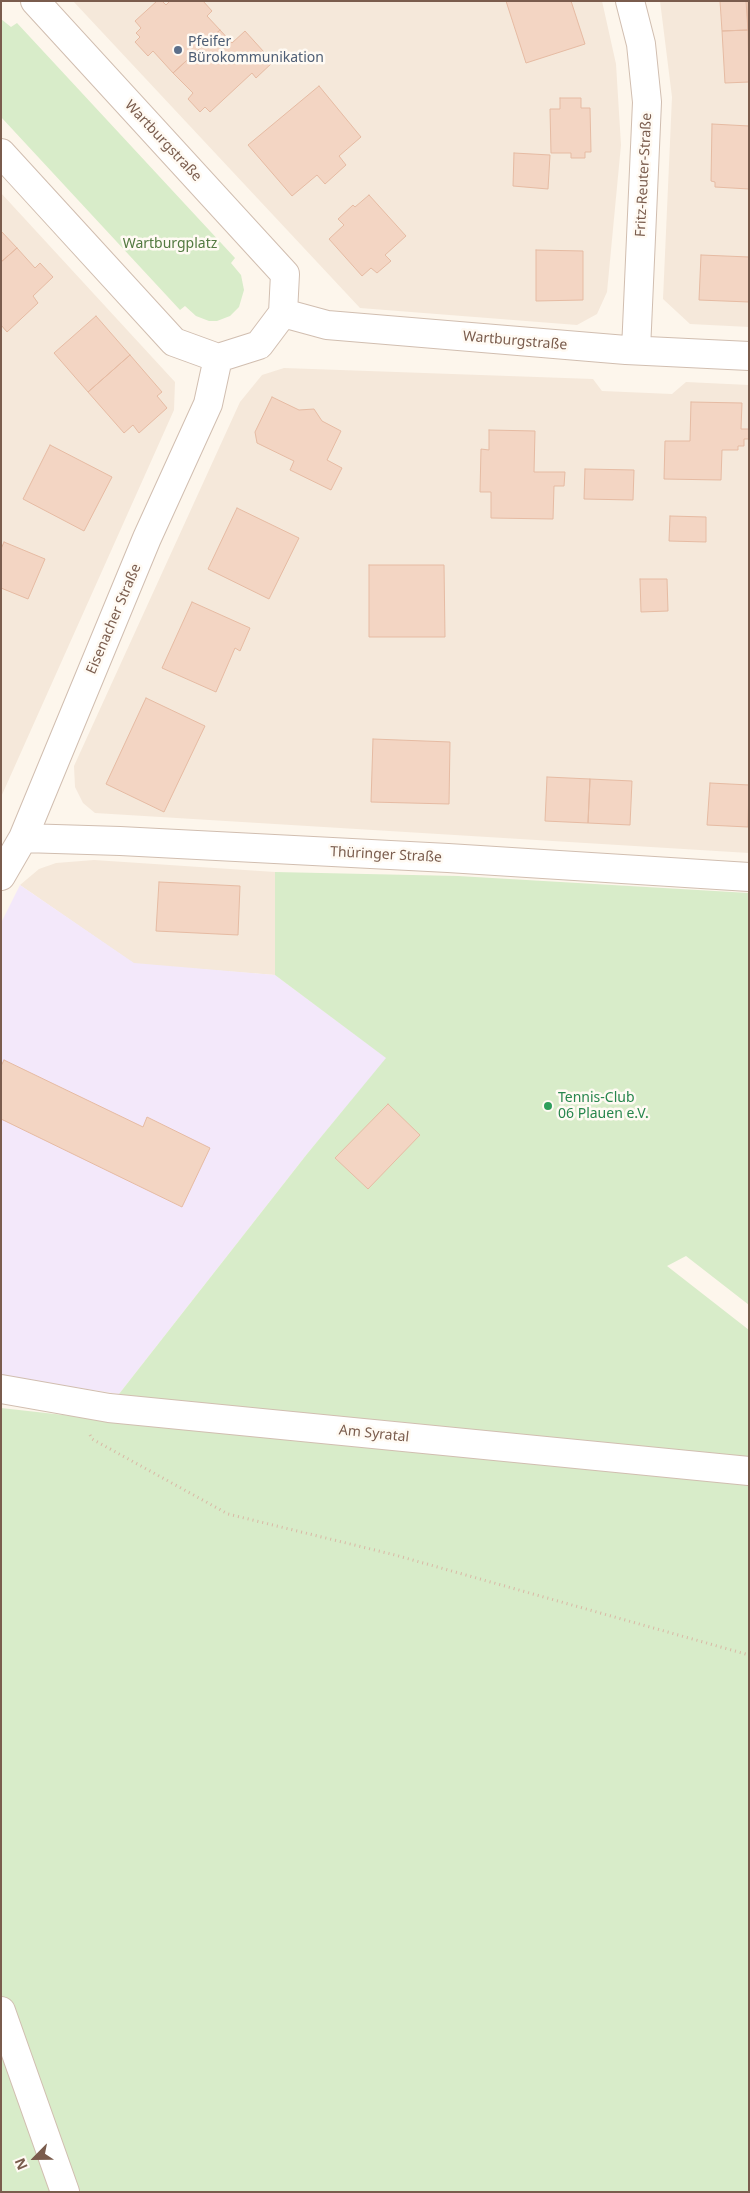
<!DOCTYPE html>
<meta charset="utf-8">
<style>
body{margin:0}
#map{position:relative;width:750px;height:2193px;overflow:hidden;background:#fdf6ec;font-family:"Noto Sans",sans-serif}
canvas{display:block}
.frame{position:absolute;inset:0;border:2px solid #7a5c4d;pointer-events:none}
.north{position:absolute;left:10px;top:2133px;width:50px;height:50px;-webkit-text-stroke:4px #fffaf3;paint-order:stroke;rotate:247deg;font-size:14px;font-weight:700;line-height:20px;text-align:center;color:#7a5c4d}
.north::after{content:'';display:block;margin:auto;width:18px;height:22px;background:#7a5c4d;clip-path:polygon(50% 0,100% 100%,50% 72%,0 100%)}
</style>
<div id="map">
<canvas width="750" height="2193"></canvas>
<div class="frame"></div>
<div class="north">N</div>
</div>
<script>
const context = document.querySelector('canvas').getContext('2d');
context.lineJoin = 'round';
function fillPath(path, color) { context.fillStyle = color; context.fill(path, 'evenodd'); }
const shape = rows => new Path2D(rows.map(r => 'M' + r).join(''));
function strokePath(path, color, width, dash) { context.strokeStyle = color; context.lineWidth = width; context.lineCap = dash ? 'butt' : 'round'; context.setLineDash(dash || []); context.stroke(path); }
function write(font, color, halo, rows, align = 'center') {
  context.font = font + ' "Noto Sans",sans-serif'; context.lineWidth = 5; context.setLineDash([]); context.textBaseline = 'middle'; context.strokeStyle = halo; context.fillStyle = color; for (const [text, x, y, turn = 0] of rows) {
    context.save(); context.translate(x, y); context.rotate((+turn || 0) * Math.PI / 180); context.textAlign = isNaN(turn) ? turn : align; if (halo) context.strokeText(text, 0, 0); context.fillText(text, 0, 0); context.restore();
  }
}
const residential = shape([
 [73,1,602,1,616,64,621,145,607,292,597,314,577,325,360,308],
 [660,1,749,1,749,327,690,324,663,299,672,97],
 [1,193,175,382,174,410,1,797],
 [284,368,593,379,602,391,672,394,686,382,749,385,749,853,95,813,83,803,75,787,74,766,240,402,262,375],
 [94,860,275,872,275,975,134,964,20,885,39,869,56,863]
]);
const education = shape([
 [20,885,134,963,275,975,387,1058,307,1154,119,1394,1,1376,1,923]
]);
const green = shape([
 [1,19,11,27,17,23,235,258,231,263,241,275,244,290,239,307,230,316,217,321,209,321,196,316,185,306,180,310,1,117],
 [275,872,458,876,749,893,749,1305,686,1256,667,1266,749,1330,749,2192,1,2192,1,1408,109,1420,119,1394,307,1154,386,1058,275,975]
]);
const building = shape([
 [157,1,162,1,166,5,170,1,203,1,212,11,207,16,220,30,173,73,153,51,148,56,135,42,140,37,136,33,141,28,135,21,157,1],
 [506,1,571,1,585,44,526,63,506,1],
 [720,1,746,1,748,30,722,31,720,1],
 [749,1,749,30,748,30,747,2,749,1],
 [220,30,232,43,245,31,273,62,256,78,252,73,210,112,205,107,200,112,188,99,193,93,173,73,220,30],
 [748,30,749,82,725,83,722,31,748,30],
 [319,86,361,137,339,156,346,165,325,184,317,175,292,196,248,145,319,86],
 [560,98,581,98,581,108,590,108,591,152,585,152,585,158,571,158,571,153,551,153,550,109,560,109,560,98],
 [712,124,749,126,749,189,715,187,715,182,711,181,712,124],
 [514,153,550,155,548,189,513,186,514,153],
 [369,195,406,236,385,255,391,261,377,273,371,268,362,276,329,239,344,225,338,219,353,205,355,207,369,195],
 [1,231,17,248,1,262,1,231],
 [17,248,35,268,40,263,53,277,33,296,38,303,7,332,1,325,1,262,17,248],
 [536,250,583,251,583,300,536,301,536,250],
 [701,255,749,257,749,302,699,300,701,255],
 [96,316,130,355,88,392,54,353,96,316],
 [130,355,162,392,157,396,167,408,139,433,133,425,124,433,88,392,130,355],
 [272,397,299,410,314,409,322,421,341,431,327,460,342,468,331,490,290,470,294,461,257,443,255,432,272,397],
 [691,402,742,403,741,429,749,429,749,439,744,439,744,446,738,446,738,450,722,450,721,480,664,479,665,441,690,441,691,402],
 [489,430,535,431,534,472,565,472,564,486,554,486,553,519,491,518,491,492,480,492,481,449,489,450,489,430],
 [50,445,112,477,84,531,23,499,50,445],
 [585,469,634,470,633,500,584,499,585,469],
 [237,508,299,538,269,599,208,569,237,508],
 [670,516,706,517,706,542,669,541,670,516],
 [4,542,45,559,28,599,1,588,1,549,4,542],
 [369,565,444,565,445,637,369,637,369,565],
 [640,579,667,579,668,611,641,612,640,579],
 [192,602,250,628,240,651,235,648,216,692,162,668,192,602],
 [146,698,205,726,164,812,106,784,146,698],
 [373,739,450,742,449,804,371,802,373,739],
 [547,777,590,779,588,823,545,821,547,777],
 [590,779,632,781,630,825,588,823,590,779],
 [710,783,749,785,748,827,707,825,710,783],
 [159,882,240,886,238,935,156,931,159,882],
 [4,1060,143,1127,147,1117,210,1148,182,1207,1,1119,1,1066,4,1060],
 [388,1104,420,1135,368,1189,335,1158,388,1104]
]);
const path = shape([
 [90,1435,92,1439,228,1514,395,1555,749,1655]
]);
const minor = shape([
 [630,1,641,44,647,102,636,350],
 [1,153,174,342,218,358,259,345,283,313,285,274,35,1],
 [283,313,327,325,626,350,749,356],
 [23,838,120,841,448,858,749,877],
 [1,876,23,838,147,538,208,404,218,358],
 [1,1389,109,1408,749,1471],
 [1,2011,65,2192]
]);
const markers = [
 [178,50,5,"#5c6f8a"],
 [548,1106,5,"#2e9e5b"]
];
const serviceNames = [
 ["Pfeifer",188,42],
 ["Bürokommunikation",188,58]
];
const streetNames = [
 ["Wartburgstraße",163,141,47],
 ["Fritz-Reuter-Straße",644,175,-87],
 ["Wartburgstraße",515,341,5],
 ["Eisenacher Straße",114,619,-67],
 ["Thüringer Straße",386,855,3],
 ["Am Syratal",374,1434,6]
];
const parkNames = [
 ["Wartburgplatz",170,244]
];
const leisureNames = [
 ["Tennis-Club",558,1098],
 ["06 Plauen e.V.",558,1114]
];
fillPath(residential, '#f5e8da');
fillPath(education, '#f3e8fa');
fillPath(green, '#d8ecc9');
fillPath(building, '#f3d5c3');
strokePath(building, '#e6bba3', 1);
strokePath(minor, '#d1beb0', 30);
strokePath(path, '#d9b8a5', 3, [1, 4]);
strokePath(minor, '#fff', 28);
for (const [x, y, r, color] of markers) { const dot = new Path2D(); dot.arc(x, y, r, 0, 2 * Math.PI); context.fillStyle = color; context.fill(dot); strokePath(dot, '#fffaf3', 2); }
write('14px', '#4e5e75', '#fffaf3', serviceNames, 'left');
write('14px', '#7a5c4d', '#fffaf3', streetNames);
write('14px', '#537a41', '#fffaf3', parkNames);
write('14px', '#27864d', '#fffaf3', leisureNames, 'left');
</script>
